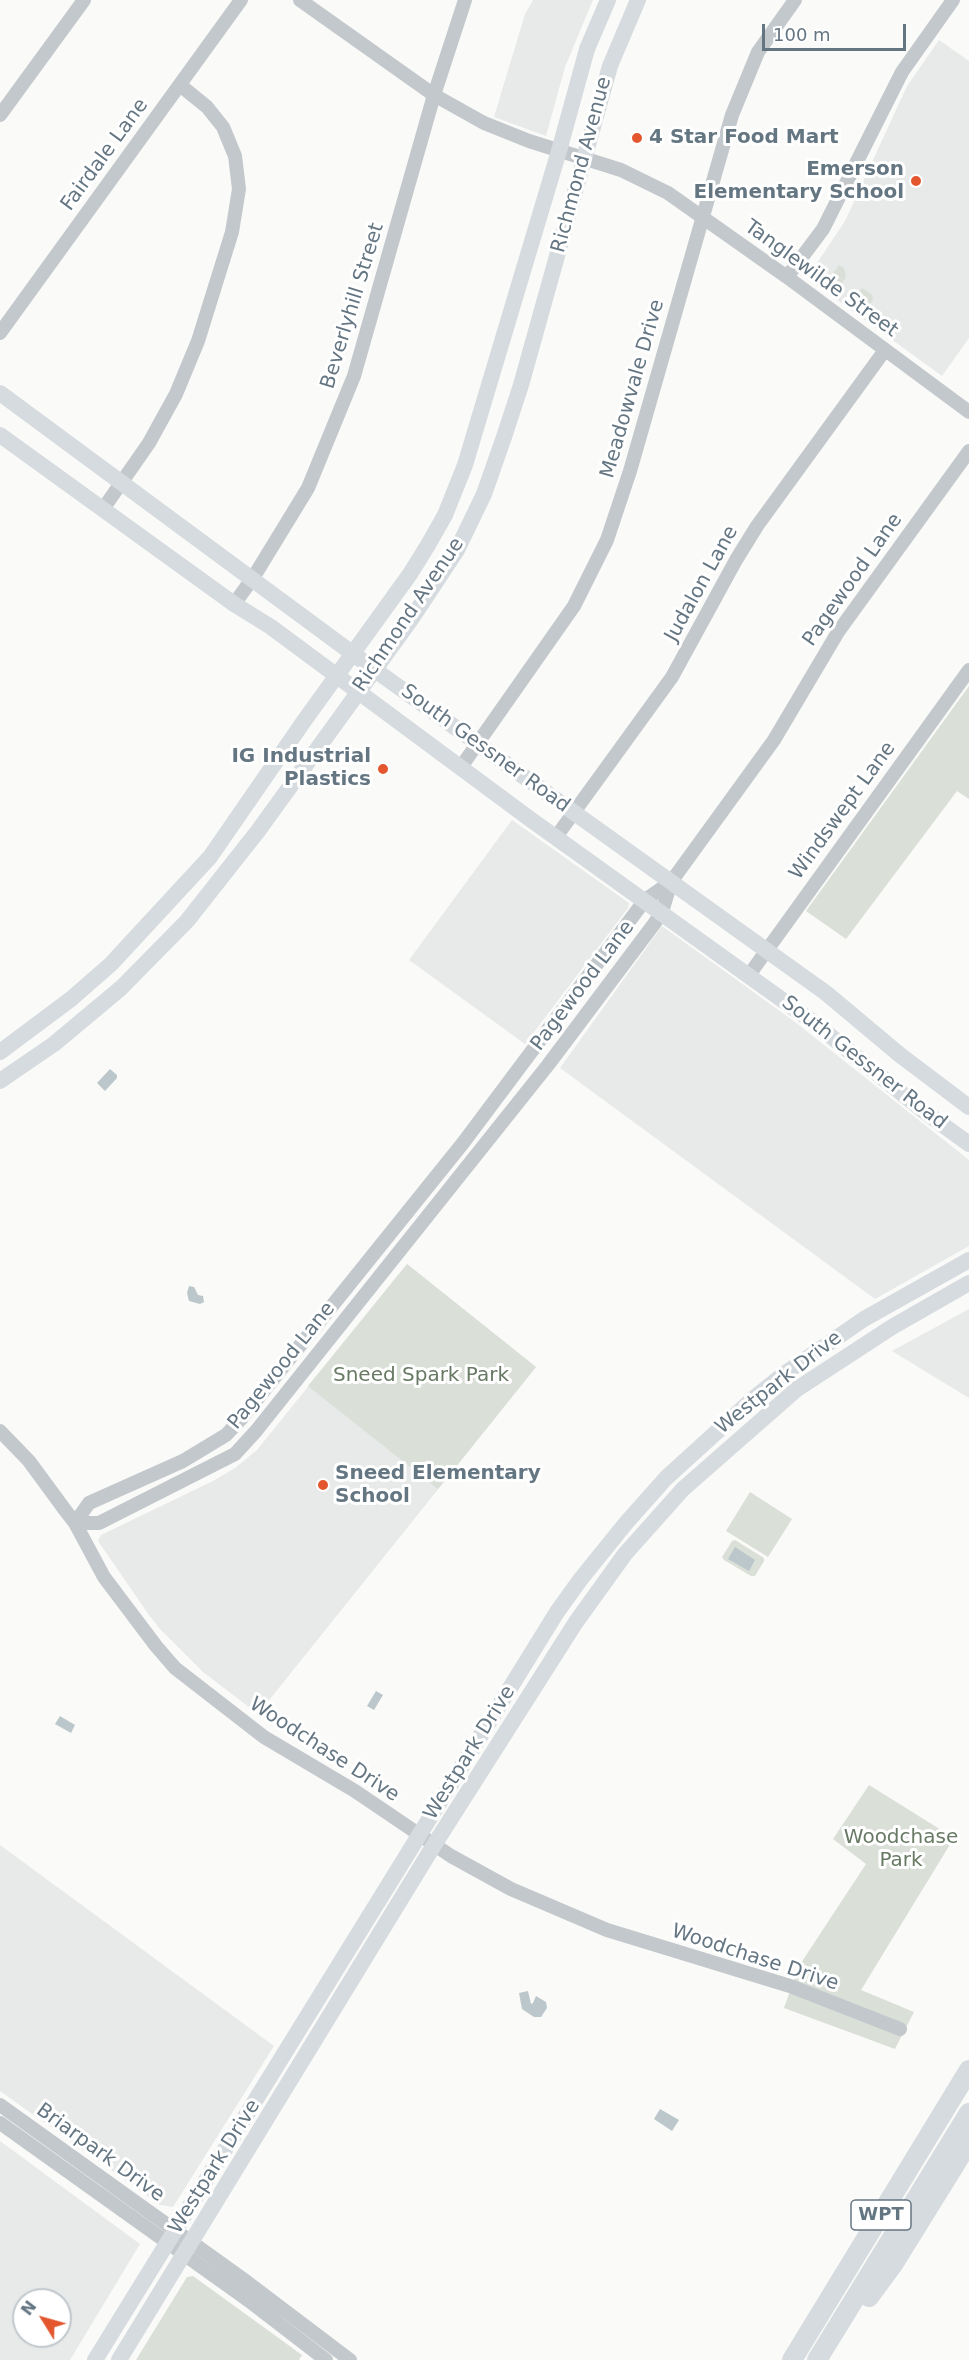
<!DOCTYPE html>
<style>
body{margin:0}
#map{position:relative;width:969px;height:2360px;overflow:hidden;background:#fafaf8;font-family:"DejaVu Sans",sans-serif}
canvas{display:block}
.north{position:absolute;left:12px;top:2288px;width:60px;height:60px;box-sizing:border-box;background:#fff;border:2px solid #c1c8cd;border-radius:50%;rotate:307deg;font-size:16px;font-weight:700;line-height:24px;text-align:center;color:#657683}
.north::after{content:'';display:block;margin:auto;width:21px;height:27px;background:#e4572e;clip-path:polygon(50% 0,100% 100%,50% 72%,0 100%)}
.scale{position:absolute;left:762px;top:24px;width:144px;height:27px;box-sizing:border-box;border:3px solid #657683;border-top:0;padding-left:8px;font-size:18px;line-height:21px;white-space:nowrap;color:#657683;-webkit-text-stroke:4px #fff;paint-order:stroke}
</style>
<div id="map">
<canvas width="969" height="2360"></canvas>
<div class="north">N</div>
<div class="scale">100 m</div>
</div>
<script>
const context = document.querySelector('canvas').getContext('2d');
context.lineJoin = 'round';
function fillPath(path, color) { context.fillStyle = color; context.fill(path, 'evenodd'); }
const shape = rows => new Path2D(rows.map(r => 'M' + r).join(''));
function strokePath(path, color, width, dash) { context.strokeStyle = color; context.lineWidth = width; context.lineCap = dash ? 'butt' : 'round'; context.setLineDash(dash || []); context.stroke(path); }
function write(font, color, halo, rows, align = 'center') {
  context.font = font + ' "DejaVu Sans",sans-serif'; context.lineWidth = 6; context.setLineDash([]); context.textBaseline = 'middle'; context.strokeStyle = halo; context.fillStyle = color; for (const [text, x, y, turn = 0] of rows) {
    context.save(); context.translate(x, y); context.rotate((+turn || 0) * Math.PI / 180); context.textAlign = isNaN(turn) ? turn : align; if (halo) context.strokeText(text, 0, 0); context.fillText(text, 0, 0); context.restore();
  }
}
const built = shape([
 [533,0,593,0,565,67,546,136,494,117,525,14],
 [939,40,969,61,969,338,942,376,807,278,845,221,907,86],
 [512,820,629,903,628,908,525,1044,409,960],
 [662,926,795,1022,969,1160,969,1246,875,1299,560,1068],
 [407,1264,536,1367,258,1714,203,1672,160,1629,149,1615,98,1541,101,1535,213,1481,235,1468,257,1450],
 [969,1309,969,1398,892,1351],
 [0,1845,274,2046,173,2207,160,2205,0,2091],
 [0,2141,140,2244,70,2360,0,2360],
 [24,2300,60,2300,60,2336,24,2336]
]);
const green = shape([
 [839,265,844,268,846,275,845,279,835,292,825,285],
 [862,288,872,295,873,300,864,312,850,302],
 [969,686,969,799,957,791,846,939,806,911],
 [407,1264,536,1367,438,1489,308,1386],
 [750,1492,792,1519,768,1557,726,1531],
 [735,1540,764,1558,764,1561,755,1576,751,1576,724,1560,722,1557,732,1541],
 [869,1785,954,1838,861,1990,914,2012,895,2049,784,2008,799,1966,866,1864,833,1839],
 [193,2276,302,2355,299,2360,136,2360,187,2277]
]);
const water = shape([
 [110,1069,117,1075,117,1078,105,1091,97,1083],
 [189,1286,194,1287,198,1295,203,1296,204,1302,200,1304,189,1301,187,1293],
 [735,1547,755,1560,749,1571,728,1559],
 [376,1691,383,1695,374,1710,367,1706],
 [60,1716,75,1725,71,1733,55,1724],
 [528,1991,531,2004,533,2003,536,1996,546,2002,547,2008,541,2017,534,2017,522,2009,519,1993],
 [660,2109,679,2120,672,2131,654,2119]
]);
const minor = shape([
 [300,0,434,95,484,123,529,141,621,170,668,193,787,277,969,412],
 [0,115,84,0],
 [787,277,823,229,902,72,953,0],
 [0,333,241,0],
 [103,509,149,443,176,394,198,341,232,232,239,189,235,156,223,127,207,107,180,85],
 [234,604,253,578,308,488,354,376,434,95,465,0],
 [461,767,574,606,607,540,630,471,732,115,758,52,795,0],
 [556,837,672,677,736,560,757,526,885,350],
 [749,975,969,670],
 [0,1431,29,1461,65,1510,75,1523,104,1577,156,1646,175,1668,264,1737,355,1791,451,1856,511,1889,607,1930,790,1986,900,2029],
 [75,1523,99,1523,235,1454,256,1431,548,1065,654,924,662,912,671,882,774,740,838,632,969,451],
 [75,1523,89,1503,183,1461,226,1435,241,1419,463,1143,645,900,671,882],
 [0,2105,247,2282,350,2360],
 [0,2123,248,2300,326,2360]
]);
const major = shape([
 [0,393,375,670,826,993,900,1055,969,1107],
 [0,435,234,604,271,627,530,819,813,1022,925,1112,969,1144],
 [0,1052,71,999,111,964,210,857,304,721,410,574,428,545,445,515,465,465,559,151,587,49,608,0],
 [0,1081,54,1044,121,988,187,921,258,831,412,618,457,550,484,494,504,437,521,385,610,66,638,0],
 [95,2360,557,1612,580,1580,626,1523,666,1478,754,1398,784,1374,864,1319,969,1260],
 [119,2360,434,1845,576,1622,625,1554,683,1489,797,1389,892,1327,969,1283]
]);
const highway = shape([
 [869,2297,894,2263,969,2142],
 [792,2360,969,2070],
 [817,2360,969,2113]
]);
const markers = [
 [637,138,6,"#e4572e"],
 [916,181,6,"#e4572e"],
 [383,769,6,"#e4572e"],
 [323,1485,6,"#e4572e"]
];
const shields = [
 [881,2215,60]
];
const shieldNames = [
 ["WPT",881,2215]
];
const poiNames = [
 ["4 Star Food Mart",649,138],
 ["Emerson",904,170,"right"],
 ["Elementary School",904,193,"right"],
 ["IG Industrial",371,757,"right"],
 ["Plastics",371,780,"right"],
 ["Sneed Elementary",335,1474],
 ["School",335,1497]
];
const streetNames = [
 ["Fairdale Lane",105,155,-54],
 ["Richmond Avenue",582,165,-75],
 ["Tanglewilde Street",821,279,36],
 ["Beverlyhill Street",353,306,-73],
 ["Meadowvale Drive",633,389,-74],
 ["Pagewood Lane",853,580,-55],
 ["Judalon Lane",702,584,-61],
 ["Richmond Avenue",409,615,-56],
 ["South Gessner Road",485,749,36],
 ["Windswept Lane",843,811,-54],
 ["Pagewood Lane",583,986,-53],
 ["South Gessner Road",864,1063,38],
 ["Pagewood Lane",282,1366,-51],
 ["Westpark Drive",779,1383,-38],
 ["Woodchase Drive",324,1750,33],
 ["Westpark Drive",470,1753,-58],
 ["Woodchase Drive",755,1958,18],
 ["Briarpark Drive",100,2153,36],
 ["Westpark Drive",215,2167,-58]
];
const parkNames = [
 ["Sneed Spark Park",421,1376],
 ["Woodchase",901,1838],
 ["Park",901,1861]
];
fillPath(built, '#e8e9e9');
fillPath(green, '#dadfd7');
fillPath(water, '#bbc7cb');
strokePath(minor, '#c3c8cc', 14);
strokePath(major, '#d6dbdf', 16);
strokePath(highway, '#d6dbdf', 20);
for (const [x, y, r, color] of markers) { const dot = new Path2D(); dot.arc(x, y, r, 0, 2 * Math.PI); context.fillStyle = color; context.fill(dot); strokePath(dot, '#fff', 2); }
for (const [x, y, w] of shields) { const box = new Path2D(); box.roundRect(x - w / 2, y - 15, w, 30, 4.5); context.fillStyle = '#fff'; context.fill(box); strokePath(box, '#657683', 1.5); }
write('bold 18px', '#657683', null, shieldNames);
write('bold 20px', '#657683', '#fff', poiNames, 'left');
write('20px', '#657683', '#fff', streetNames);
write('20px', '#687a64', '#fff', parkNames);
</script>
